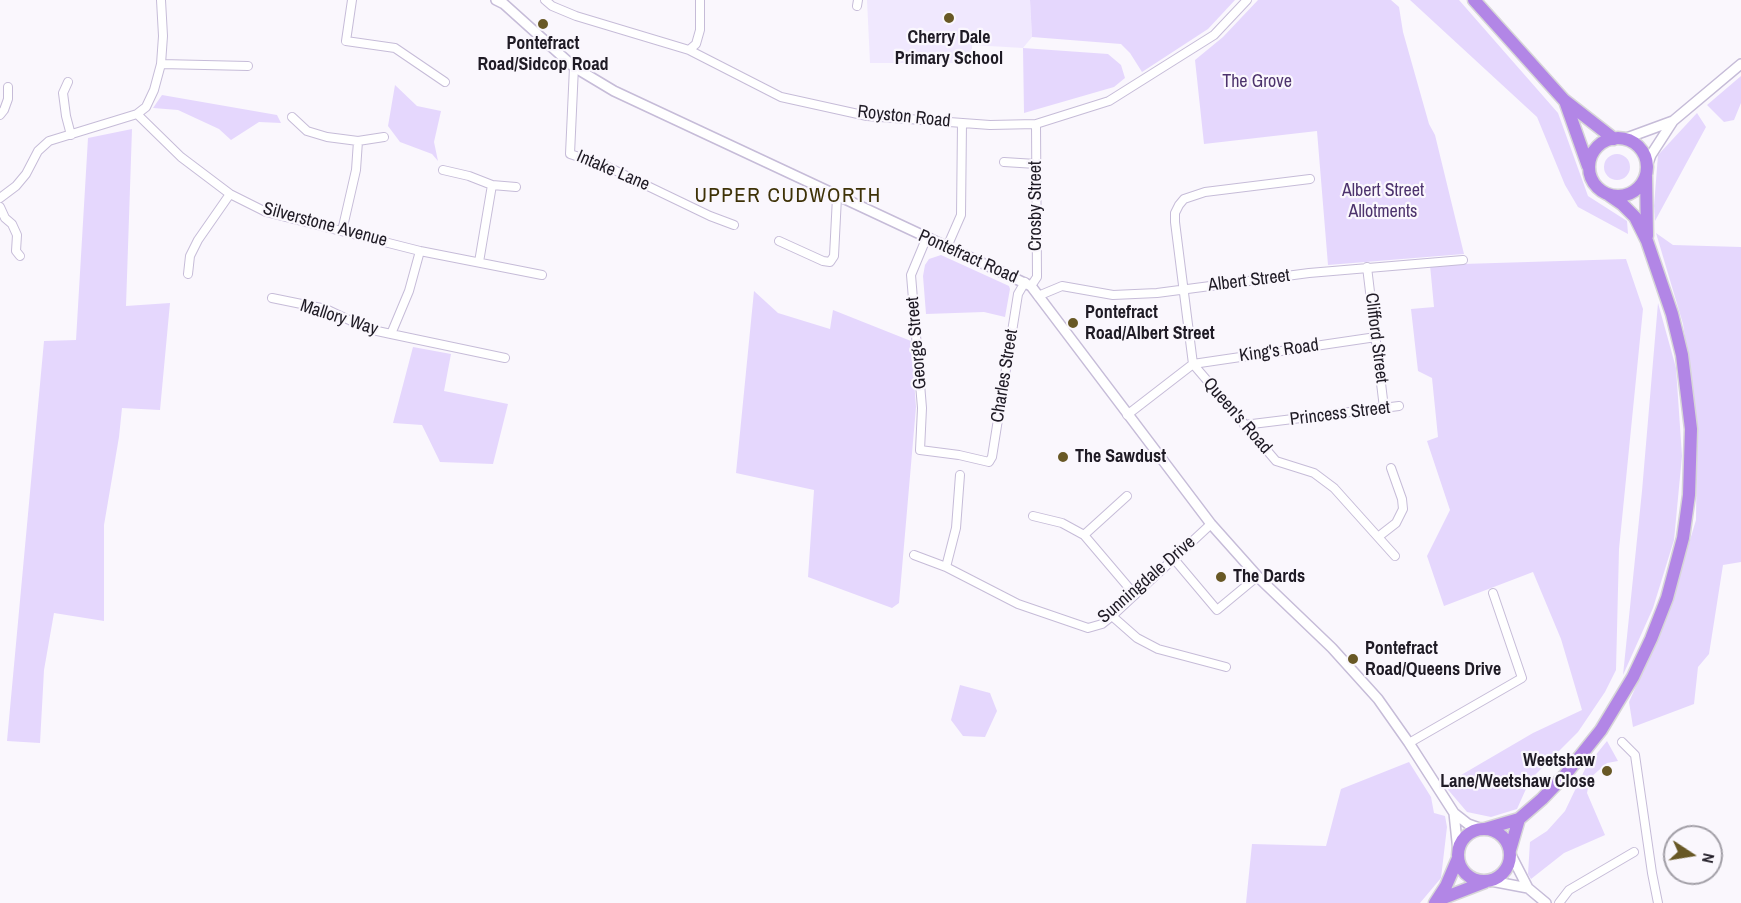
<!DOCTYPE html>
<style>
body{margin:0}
#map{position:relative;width:1741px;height:903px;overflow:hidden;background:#faf7fd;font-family:"Archivo Narrow",sans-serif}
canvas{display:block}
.north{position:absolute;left:1663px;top:825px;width:60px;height:60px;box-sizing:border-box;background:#faf7fd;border:2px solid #a29fa7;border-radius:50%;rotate:102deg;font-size:16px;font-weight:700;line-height:24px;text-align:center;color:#1f1b25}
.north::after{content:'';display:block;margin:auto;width:21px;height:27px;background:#685825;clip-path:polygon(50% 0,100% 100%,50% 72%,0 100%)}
</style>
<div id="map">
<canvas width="1741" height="903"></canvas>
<div class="north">N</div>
</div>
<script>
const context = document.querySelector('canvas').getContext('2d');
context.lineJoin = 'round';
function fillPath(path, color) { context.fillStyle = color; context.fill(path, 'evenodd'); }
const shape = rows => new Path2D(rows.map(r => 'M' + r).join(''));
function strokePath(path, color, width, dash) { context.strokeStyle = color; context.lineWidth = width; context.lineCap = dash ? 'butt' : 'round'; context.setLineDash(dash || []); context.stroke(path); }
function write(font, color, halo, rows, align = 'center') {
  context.font = font + ' "Archivo Narrow",sans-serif'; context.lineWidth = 4.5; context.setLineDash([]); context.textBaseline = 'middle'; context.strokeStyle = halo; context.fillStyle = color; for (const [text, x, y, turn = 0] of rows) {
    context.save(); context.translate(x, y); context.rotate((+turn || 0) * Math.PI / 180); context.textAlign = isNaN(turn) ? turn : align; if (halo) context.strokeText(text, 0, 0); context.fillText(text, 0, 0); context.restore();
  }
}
const built = shape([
 [867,0,1030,0,1032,37,1023,48,972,45,972,63,870,63]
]);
const green = shape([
 [1030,0,1235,0,1208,29,1142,72,1130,53,1121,44,1032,37],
 [1258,0,1391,0,1399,7,1403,32,1429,124,1435,135,1464,254,1328,265,1317,131,1204,144,1195,60,1223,37],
 [1410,0,1459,0,1558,113,1588,196,1627,221,1628,234,1578,207,1565,185,1537,117],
 [1023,48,1108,54,1121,65,1125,78,1114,87,1024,113],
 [1741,76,1741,103,1734,120,1724,122,1707,105],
 [395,85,417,106,441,111,434,142,438,161,432,154,400,142,388,126],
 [162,95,277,115,281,123,259,122,231,140,219,129,178,110,153,108],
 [1697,113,1706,127,1655,221,1654,206,1658,155],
 [132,129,126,306,170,303,160,410,122,408,119,437,104,525,104,621,54,613,44,670,40,743,7,741,44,341,76,340,88,138],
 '1604 167a13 13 0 1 1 26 0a13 13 0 1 1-26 0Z',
 [1656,233,1673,245,1741,247,1741,562,1723,565,1709,654,1698,667,1694,704,1633,727,1629,702,1667,617,1696,520,1697,423,1683,324],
 [941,255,1009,286,1010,289,1005,317,984,312,926,314,923,276,925,265,929,259],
 [1626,259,1643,309,1619,549,1616,670,1605,692,1578,732,1530,780,1517,809,1491,817,1467,812,1444,785,1533,733,1582,710,1561,639,1533,572,1444,606,1427,556,1450,510,1427,441,1438,437,1432,378,1418,371,1411,309,1434,307,1430,265],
 [754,291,778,313,830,329,833,310,911,341,916,407,899,603,892,608,808,577,814,490,736,473],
 [1658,303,1676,368,1682,456,1674,540,1653,608,1623,675,1642,491],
 [413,347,451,354,444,391,508,404,493,464,440,462,422,425,393,423],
 [960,685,990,693,997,711,985,737,963,736,951,720],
 [1607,741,1618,761,1607,763,1590,778,1587,793,1605,835,1564,853,1531,879,1528,874,1530,842,1547,831,1565,811,1586,767],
 [1409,762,1431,797,1434,813,1445,816,1447,827,1441,878,1420,903,1246,903,1252,844,1326,846,1341,789]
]);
const minor = shape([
 [352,0,346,41,395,48,445,82],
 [545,0,552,6,576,16,689,50,781,97,867,116,990,125,1036,124,1109,101,1214,35,1247,0],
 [857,6,858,0],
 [689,50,696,44,700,30,700,0],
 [161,64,248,66],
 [574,67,570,154,606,166,710,216,734,225],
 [68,82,63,93,66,116,71,135],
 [137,114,181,157,230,194,266,212,420,251,542,275],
 [0,115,4,110,8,99,8,87],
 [292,117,307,131,327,137,358,141,384,137],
 [1004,162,1036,164],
 [443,170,469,176,492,185,479,262],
 [1310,179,1205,192,1184,199,1179,205,1175,213,1175,222,1193,364,1276,461,1314,473,1334,488,1395,556],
 [492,185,516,187],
 [0,198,16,186,26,174,38,151,49,141,137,114,146,107,154,90,161,64,163,36,161,0],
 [0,207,5,218,12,224,17,235,16,251,20,256],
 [342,231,356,170,358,141],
 [926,239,911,275,922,408,920,450,959,455,989,462,992,457,1018,294,1025,282],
 [779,241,823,261,830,262,834,256,837,197],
 [947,247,961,215,962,123],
 [1367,267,1384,408],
 [188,274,190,256,198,240,230,194],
 [1031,286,1037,277,1036,124],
 [1038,296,1062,286,1113,295,1157,293,1309,273,1463,260],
 [272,298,326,309,368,329,391,334,409,291,420,251],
 [391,334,505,358],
 [1127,415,1193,364,1376,337],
 [1244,425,1399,406],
 [1033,516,1062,523,1084,535,1135,595],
 [1084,535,1127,496],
 [1378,537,1396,523,1403,509,1402,499,1391,468],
 [914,555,946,567,1018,604,1088,628,1102,624,1112,616,1211,524],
 [1174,559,1217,610,1258,576],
 [946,567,956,528,960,475],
 [1112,616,1137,638,1158,649,1226,667],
 [1622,742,1635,755,1652,873,1658,903],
 [1409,743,1522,678,1493,593],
 [1559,903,1569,890,1634,852]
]);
const tertiary = shape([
 [496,0,504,4,574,67,614,91,1031,286,1211,524,1260,579,1332,648,1378,699,1409,743,1454,813,1468,824,1482,829],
 [1624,139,1673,121],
 [1647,166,1651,155,1673,121,1741,64],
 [1454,813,1458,851],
 [1510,853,1528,888,1546,903],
 [1491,881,1528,888]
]);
const trunk = shape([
 [1474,0,1564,100,1614,139],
 [1565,101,1588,166],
 '1589 167a29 29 0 1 1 58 0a29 29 0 1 1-58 0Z',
 [1646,176,1647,236],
 '1458 855a26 26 0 1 1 52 0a26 26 0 1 1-52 0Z',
 [1485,829,1519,819,1542,799,1565,775,1601,730,1633,677,1651,639,1667,598,1683,538,1689,495,1691,429,1682,355,1672,314,1647,241,1635,217,1622,204,1609,195],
 [1510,850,1519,819],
 [1438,900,1485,882],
 [1435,903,1446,886,1458,858]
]);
const markers = [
 [949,18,6,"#685825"],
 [543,24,6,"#685825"],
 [1073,323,6,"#685825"],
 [1063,457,6,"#685825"],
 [1221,577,6,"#685825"],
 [1353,659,6,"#685825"],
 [1607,771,6,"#685825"]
];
const poiNames = [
 ["Cherry Dale",949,38,"center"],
 ["Primary School",949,59,"center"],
 ["Pontefract",543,44,"center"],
 ["Road/Sidcop Road",543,65,"center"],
 ["Pontefract",1085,313],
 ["Road/Albert Street",1085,334],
 ["The Sawdust",1075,457],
 ["The Dards",1233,577],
 ["Pontefract",1365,649],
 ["Road/Queens Drive",1365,670],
 ["Weetshaw",1595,761,"right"],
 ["Lane/Weetshaw Close",1595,782,"right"]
];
const parkNames = [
 ["The Grove",1257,82],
 ["Albert Street",1383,191],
 ["Allotments",1383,212]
];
const streetNames = [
 ["Royston Road",904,117,6],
 ["Intake Lane",613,171,23],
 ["Crosby Street",1036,206,-90],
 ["Silverstone Avenue",325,225,15],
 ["Pontefract Road",968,257,24],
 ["Albert Street",1249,281,-7],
 ["Mallory Way",339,318,18],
 ["Clifford Street",1376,338,83],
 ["George Street",917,343,-95],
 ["King's Road",1279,351,-8],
 ["Charles Street",1005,376,-81],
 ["Princess Street",1340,414,-7],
 ["Queen's Road",1237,416,49],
 ["Sunningdale Drive",1147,580,-41]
];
const quarterNames = [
 ["UPPER CUDWORTH",788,196]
];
fillPath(built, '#f0e8fe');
fillPath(green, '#e5d7fd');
strokePath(minor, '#c6bcd8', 10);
strokePath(tertiary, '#c6bcd8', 12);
strokePath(trunk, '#d7d6d8', 15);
strokePath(minor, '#fff', 8);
strokePath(tertiary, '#fff', 9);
strokePath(trunk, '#b286e6', 12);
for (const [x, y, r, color] of markers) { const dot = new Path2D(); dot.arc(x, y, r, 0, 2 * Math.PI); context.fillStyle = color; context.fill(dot); strokePath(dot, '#faf7fd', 2); }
write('bold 18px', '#1f1b25', '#faf7fd', poiNames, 'left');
write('18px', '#4d336d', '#faf7fd', parkNames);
write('18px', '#1f1b25', '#faf7fd', streetNames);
context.letterSpacing = '1.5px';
write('21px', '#3e3207', '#faf7fd', quarterNames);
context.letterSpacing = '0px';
</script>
